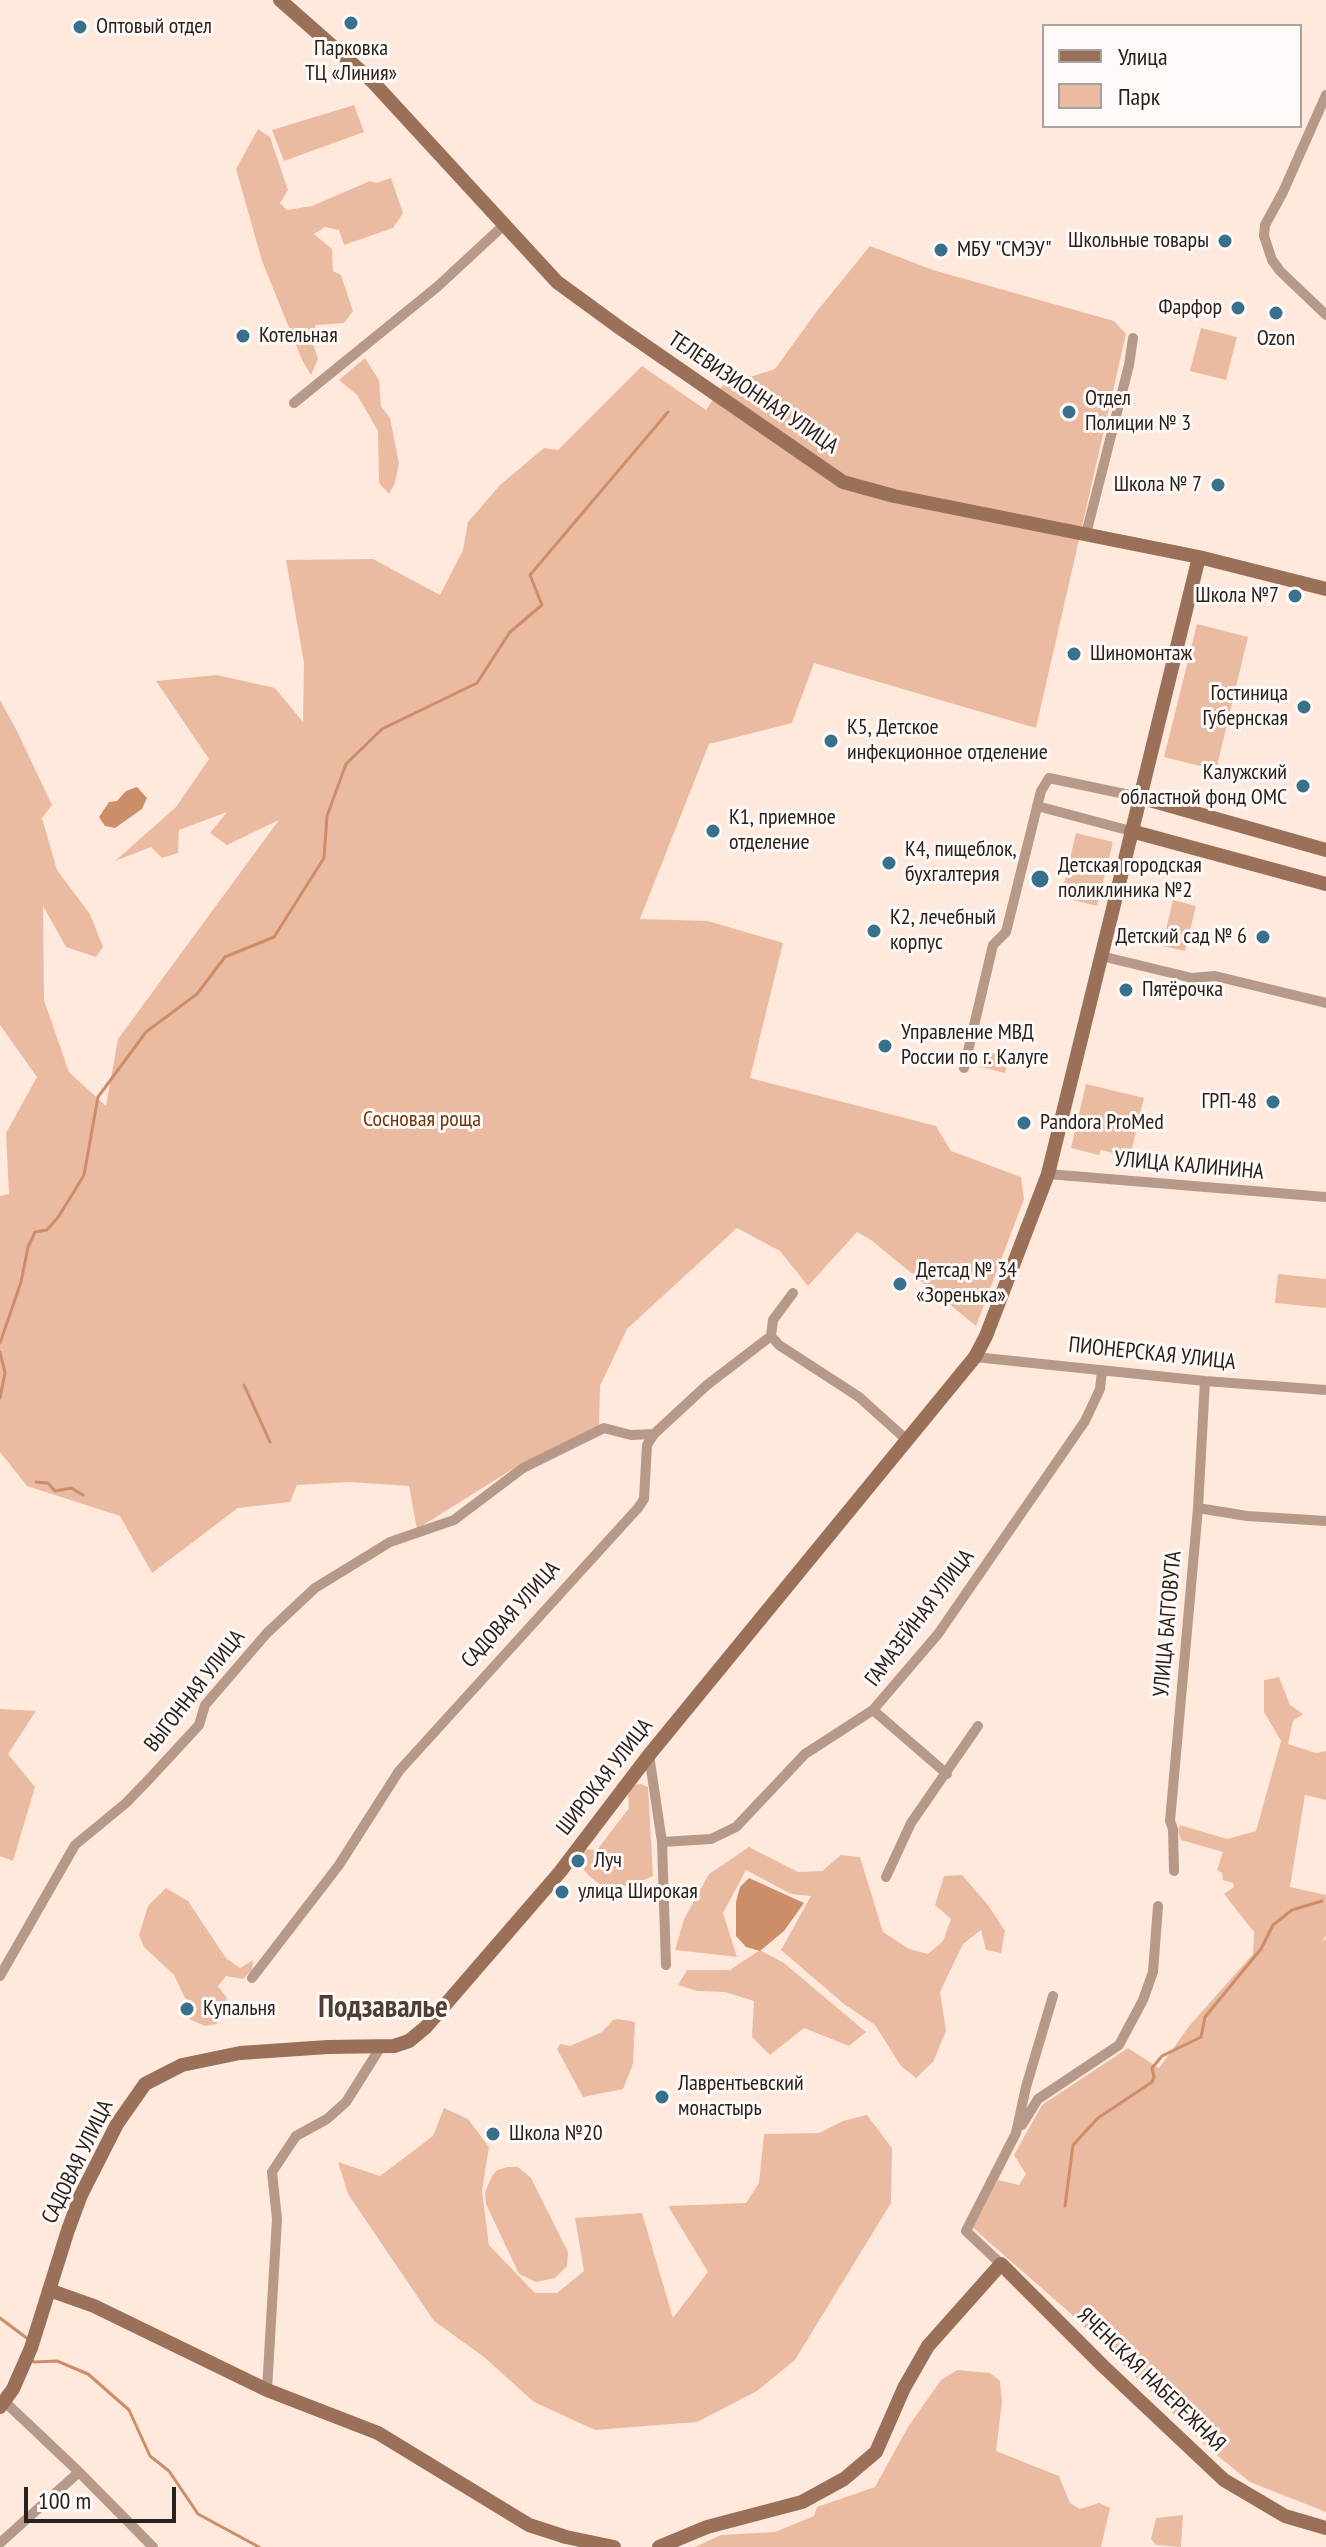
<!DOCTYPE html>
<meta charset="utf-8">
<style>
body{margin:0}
#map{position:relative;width:1326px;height:2547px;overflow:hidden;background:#ffe9dd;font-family:"PT Sans Narrow",sans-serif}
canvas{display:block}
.legend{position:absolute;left:1042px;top:24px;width:260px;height:104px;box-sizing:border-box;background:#fffaf8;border:2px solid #a9a3a0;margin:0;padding:10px 14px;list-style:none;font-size:24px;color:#29211d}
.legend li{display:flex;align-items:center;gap:16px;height:40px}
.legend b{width:40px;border:2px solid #a9a3a0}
.scale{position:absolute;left:24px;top:2487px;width:152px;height:36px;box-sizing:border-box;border:4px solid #29211d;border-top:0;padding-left:10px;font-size:24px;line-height:28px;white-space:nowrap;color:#29211d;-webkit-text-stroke:6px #fffaf8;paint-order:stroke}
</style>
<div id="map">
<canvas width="1326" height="2547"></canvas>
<ul class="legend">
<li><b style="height:10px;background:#9a7058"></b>Улица</li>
<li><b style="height:22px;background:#ebbba1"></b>Парк</li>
</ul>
<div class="scale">100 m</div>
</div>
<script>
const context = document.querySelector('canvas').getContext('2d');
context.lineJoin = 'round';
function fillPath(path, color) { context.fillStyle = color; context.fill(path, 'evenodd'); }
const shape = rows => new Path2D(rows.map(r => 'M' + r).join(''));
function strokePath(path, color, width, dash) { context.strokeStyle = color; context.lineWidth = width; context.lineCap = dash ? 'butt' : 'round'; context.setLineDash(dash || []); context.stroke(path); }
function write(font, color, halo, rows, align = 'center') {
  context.font = font + ' "PT Sans Narrow",sans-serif'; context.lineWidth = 6; context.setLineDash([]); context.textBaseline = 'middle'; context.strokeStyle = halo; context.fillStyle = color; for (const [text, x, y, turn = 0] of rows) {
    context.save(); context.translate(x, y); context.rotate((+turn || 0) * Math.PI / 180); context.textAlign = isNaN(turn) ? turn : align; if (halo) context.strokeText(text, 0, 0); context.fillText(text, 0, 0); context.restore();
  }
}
const green = shape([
 [354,105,364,132,284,161,272,130],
 [258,129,270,137,288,190,280,203,287,210,312,206,370,181,376,183,391,178,403,213,393,228,344,245,339,230,325,227,314,234,332,249,333,271,341,275,353,311,344,323,316,325,311,337,318,359,311,375,302,360,262,261,236,169],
 [870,246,933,270,1114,321,1126,334,1036,728,814,663,792,723,709,744,640,919,708,921,783,943,750,1078,936,1126,951,1151,1021,1177,1024,1199,976,1326,871,1240,857,1232,808,1286,780,1251,737,1228,627,1329,600,1386,599,1427,519,1465,417,1529,409,1486,350,1482,297,1485,290,1502,238,1508,152,1573,120,1516,27,1486,0,1452,0,1196,9,1194,6,1133,37,1077,0,1025,0,700,17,731,52,805,42,818,57,870,90,914,103,947,96,957,66,947,43,906,44,1000,69,1072,106,1106,118,1039,279,820,227,845,210,833,227,812,179,830,178,853,162,858,151,847,115,861,176,807,209,759,156,681,217,675,275,688,303,722,304,663,286,560,373,559,440,595,463,550,468,522,500,485,544,448,558,450,642,366,706,410,722,386,775,369,817,311],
 [1201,328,1237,337,1226,380,1190,371],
 [365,358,379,380,381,406,390,418,399,463,395,483,389,494,379,483,378,431,357,395,339,380],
 [1197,624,1248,637,1216,770,1164,757],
 [1076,833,1113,842,1097,906,1061,897],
 [1173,900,1196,906,1185,951,1162,946],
 [984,1051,1009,1057,1005,1073,981,1067],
 [1086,1084,1144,1098,1130,1157,1101,1150,1099,1155,1071,1148],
 [1278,1274,1326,1279,1326,1308,1275,1303],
 [1279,1677,1290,1705,1303,1714,1293,1721,1288,1744,1316,1753,1326,1751,1326,1800,1305,1795,1290,1887,1326,1895,1326,1936,1322,1942,1326,1939,1326,2512,1250,2482,1207,2447,1069,2312,973,2228,998,2180,1019,2185,1026,2174,1014,2155,1042,2105,1128,2048,1159,2068,1190,2025,1253,1954,1254,1932,1224,1894,1234,1887,1233,1883,1223,1880,1222,1873,1217,1870,1223,1852,1181,1840,1178,1830,1180,1825,1227,1839,1256,1831,1281,1741,1264,1712,1264,1680],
 [0,1709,36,1711,8,1754,35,1787,13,1861,0,1856],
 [641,1784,648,1787,653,1876,631,1886,601,1885,589,1876,581,1866,580,1855,583,1849,597,1850,629,1808,628,1793,633,1785],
 [749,1847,798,1872,822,1871,841,1855,860,1857,883,1932,909,1949,928,1954,943,1941,951,1919,935,1905,944,1876,962,1875,988,1905,1005,1931,1001,1953,986,1950,981,1930,963,1944,940,1992,946,2031,933,2062,916,2078,901,2066,875,2025,844,2004,781,1950,811,1896,791,1894,746,1870,723,1913,737,1957,675,1950,684,1919,709,1874],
 [166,1888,188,1901,226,1958,240,1968,253,1960,252,1970,243,1979,226,1976,218,1986,227,1998,217,2024,205,2026,189,2019,195,2007,185,1998,174,1975,144,1947,139,1935,148,1906],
 [760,1950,784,1963,866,2032,849,2046,804,2028,770,2055,752,2037,754,2001,725,1992,697,1991,678,1985,687,1970,730,1970],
 [618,2019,635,2022,633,2064,623,2089,583,2097,557,2049,560,2044,570,2046,602,2032,613,2020],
 [444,2108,468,2119,489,2147,482,2191,489,2245,535,2293,557,2293,584,2271,575,2218,642,2213,673,2318,708,2272,668,2206,746,2203,759,2183,764,2134,819,2133,843,2121,867,2115,892,2148,891,2203,795,2360,757,2391,697,2422,595,2430,534,2402,484,2357,434,2321,348,2194,338,2162,380,2176,433,2136],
 [508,2167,518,2167,531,2178,568,2252,567,2266,555,2278,536,2282,519,2274,486,2204,485,2192,492,2176,497,2170],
 [957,2370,990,2373,1000,2381,1002,2402,996,2451,1059,2476,1070,2503,1080,2509,1099,2503,1110,2508,1101,2547,695,2547,721,2535,775,2532,814,2516,817,2507,875,2487,908,2427,941,2380],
 [1183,2515,1181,2547,1156,2545,1151,2539,1156,2518]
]);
const water = shape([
 [137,787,147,798,142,809,115,828,105,826,99,817,109,802,117,801,126,791],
 [749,1878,804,1903,784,1931,760,1951,746,1947,736,1936,736,1902,740,1887]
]);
const stream = shape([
 [0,1343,21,1282,28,1247,35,1232,47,1230,59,1216,84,1175,98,1097,146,1032,197,994,225,957,274,937,324,858,327,816,346,764,382,729,477,683,510,632,542,605,530,575,668,412],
 [0,1352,5,1373,0,1398],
 [244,1385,270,1442],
 [36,1482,48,1483,55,1491,71,1488,83,1495],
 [1065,2206,1073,2145,1098,2118,1152,2082,1154,2077,1152,2068,1162,2056,1201,2037,1205,2017,1261,1949,1273,1925,1292,1910,1322,1901],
 [0,2318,28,2339],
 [30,2359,34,2362,57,2361,88,2374,129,2410,150,2456,169,2471,198,2514,259,2547]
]);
const street = shape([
 [1326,95,1283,192,1265,225,1264,236,1272,260,1280,271,1326,315],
 [294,403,437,287,504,225],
 [1086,534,1129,365,1133,338],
 [1037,806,1131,831],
 [1101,956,1192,978,1215,976,1326,1003],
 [964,1068,993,945,1006,932,1041,791,1049,778,1139,797],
 [1048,1174,1326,1197],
 [771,1336,779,1345,859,1397,908,1441],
 [975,1357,1205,1381,1326,1390],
 [1198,1508,1247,1516,1326,1521],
 [873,1710,947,1774],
 [649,1755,662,1842,666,1965],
 [662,1842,711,1839,736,1827,805,1754,873,1710,938,1634,1085,1421,1100,1389,1102,1370],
 [1174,1871,1173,1829,1170,1821,1198,1508,1205,1381],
 [886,1877,911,1823,978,1726],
 [0,1976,75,1845,126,1803,152,1776,199,1725,205,1705,267,1633,315,1588,390,1542,454,1520,523,1468,604,1428,631,1435,654,1434],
 [252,1978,339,1865,399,1771,638,1508,644,1499,647,1445,654,1434,707,1385,771,1336,773,1320,793,1293],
 [1022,2125,1038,2099,1119,2045,1143,2000,1153,1972,1158,1906],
 [1001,2264,966,2231,1016,2133,1026,2087,1053,1996],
 [267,2390,277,2219,272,2172,296,2136,327,2119,346,2102,380,2048],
 [5,2402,79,2472,153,2547],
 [0,2543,79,2472]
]);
const secondary = shape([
 [280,0,372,81,557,282,620,328,843,482,894,496,1199,557,1326,589],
 [1139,797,1326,850],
 [1131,831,1326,884],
 [49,2290,94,2306,267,2390,378,2433,529,2525,566,2537,614,2547],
 [0,2407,13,2389,31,2348,68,2230,81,2195,117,2124,145,2084,182,2065,240,2053,328,2047,394,2046,409,2041,426,2027,560,1872,649,1755,975,1357,986,1336,1048,1174,1199,557],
 [659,2547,707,2527,802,2502,844,2479,876,2452,904,2388,928,2346,1001,2264,1103,2366,1224,2480,1285,2516,1326,2528]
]);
const markers = [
 [351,23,8,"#38718b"],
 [80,27,8,"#38718b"],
 [1225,241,8,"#38718b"],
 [941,250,8,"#38718b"],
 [1238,308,8,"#38718b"],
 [1276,313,8,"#38718b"],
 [243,336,8,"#38718b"],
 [1069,412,8,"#38718b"],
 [1218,485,8,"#38718b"],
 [1295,596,8,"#38718b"],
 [1074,654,8,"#38718b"],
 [1304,707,8,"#38718b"],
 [831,741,8,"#38718b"],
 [1303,786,8,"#38718b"],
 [713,831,8,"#38718b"],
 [889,863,8,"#38718b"],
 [1040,879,10,"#38718b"],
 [874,931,8,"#38718b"],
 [1263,937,8,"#38718b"],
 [1126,990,8,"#38718b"],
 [885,1046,8,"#38718b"],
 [1273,1102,8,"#38718b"],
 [1024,1123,8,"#38718b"],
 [900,1284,8,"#38718b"],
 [578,1861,8,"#38718b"],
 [562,1892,8,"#38718b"],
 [187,2009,8,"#38718b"],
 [662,2097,8,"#38718b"],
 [493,2134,8,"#38718b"]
];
const poiNames = [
 ["Оптовый отдел",96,27],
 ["Парковка",351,49,"center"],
 ["ТЦ «Линия»",351,74,"center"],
 ["Школьные товары",1209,241,"right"],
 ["МБУ \"СМЭУ\"",957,250],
 ["Фарфор",1222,308,"right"],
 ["Котельная",259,336],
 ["Ozon",1276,339,"center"],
 ["Отдел",1085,399],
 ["Полиции № 3",1085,424],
 ["Школа № 7",1202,485,"right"],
 ["Школа №7",1279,596,"right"],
 ["Шиномонтаж",1090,654],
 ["Гостиница",1288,694,"right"],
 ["Губернская",1288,719,"right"],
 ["К5, Детское",847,728],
 ["инфекционное отделение",847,753],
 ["Калужский",1287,773,"right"],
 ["областной фонд ОМС",1287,798,"right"],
 ["К1, приемное",729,818],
 ["отделение",729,843],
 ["К4, пищеблок,",905,850],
 ["бухгалтерия",905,875],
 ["Детская городская",1058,866],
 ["поликлиника №2",1058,891],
 ["К2, лечебный",890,918],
 ["корпус",890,943],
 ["Детский сад № 6",1247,937,"right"],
 ["Пятёрочка",1142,990],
 ["Управление МВД",901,1033],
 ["России по г. Калуге",901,1058],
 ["ГРП-48",1257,1102,"right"],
 ["Pandora ProMed",1040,1123],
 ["Детсад № 34",916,1271],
 ["«Зоренька»",916,1296],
 ["Луч",594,1861],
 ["улица Широкая",578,1892],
 ["Купальня",203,2009],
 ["Лаврентьевский",678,2084],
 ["монастырь",678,2109],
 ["Школа №20",509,2134]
];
const streetNames = [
 ["ТЕЛЕВИЗИОННАЯ УЛИЦА",753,393,34],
 ["УЛИЦА КАЛИНИНА",1189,1166,5],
 ["ПИОНЕРСКАЯ УЛИЦА",1152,1354,6],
 ["САДОВАЯ УЛИЦА",511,1615,-48],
 ["ГАМАЗЕЙНАЯ УЛИЦА",920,1618,-53],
 ["УЛИЦА БАГГОВУТА",1168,1624,-85],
 ["ВЫГОННАЯ УЛИЦА",195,1691,-52],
 ["ШИРОКАЯ УЛИЦА",605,1777,-52],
 ["САДОВАЯ УЛИЦА",78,2162,-64],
 ["ЯЧЕНСКАЯ НАБЕРЕЖНАЯ",1151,2380,44]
];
const parkNames = [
 ["Сосновая роща",422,1120]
];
const districtNames = [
 ["Подзавалье",383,2008]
];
fillPath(green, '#ebbba1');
fillPath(water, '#ce8d69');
strokePath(stream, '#ce8d69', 3);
strokePath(street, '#b79989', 10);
strokePath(secondary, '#9a7058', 14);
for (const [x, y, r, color] of markers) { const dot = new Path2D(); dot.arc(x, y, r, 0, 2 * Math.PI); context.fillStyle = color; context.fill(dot); strokePath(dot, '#fffaf8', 3); }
write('22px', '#29211d', '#fffaf8', poiNames, 'left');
write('22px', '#29211d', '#fffaf8', streetNames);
write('22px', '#70340a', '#fffaf8', parkNames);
write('bold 30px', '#4f3e35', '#fffaf8', districtNames);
</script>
